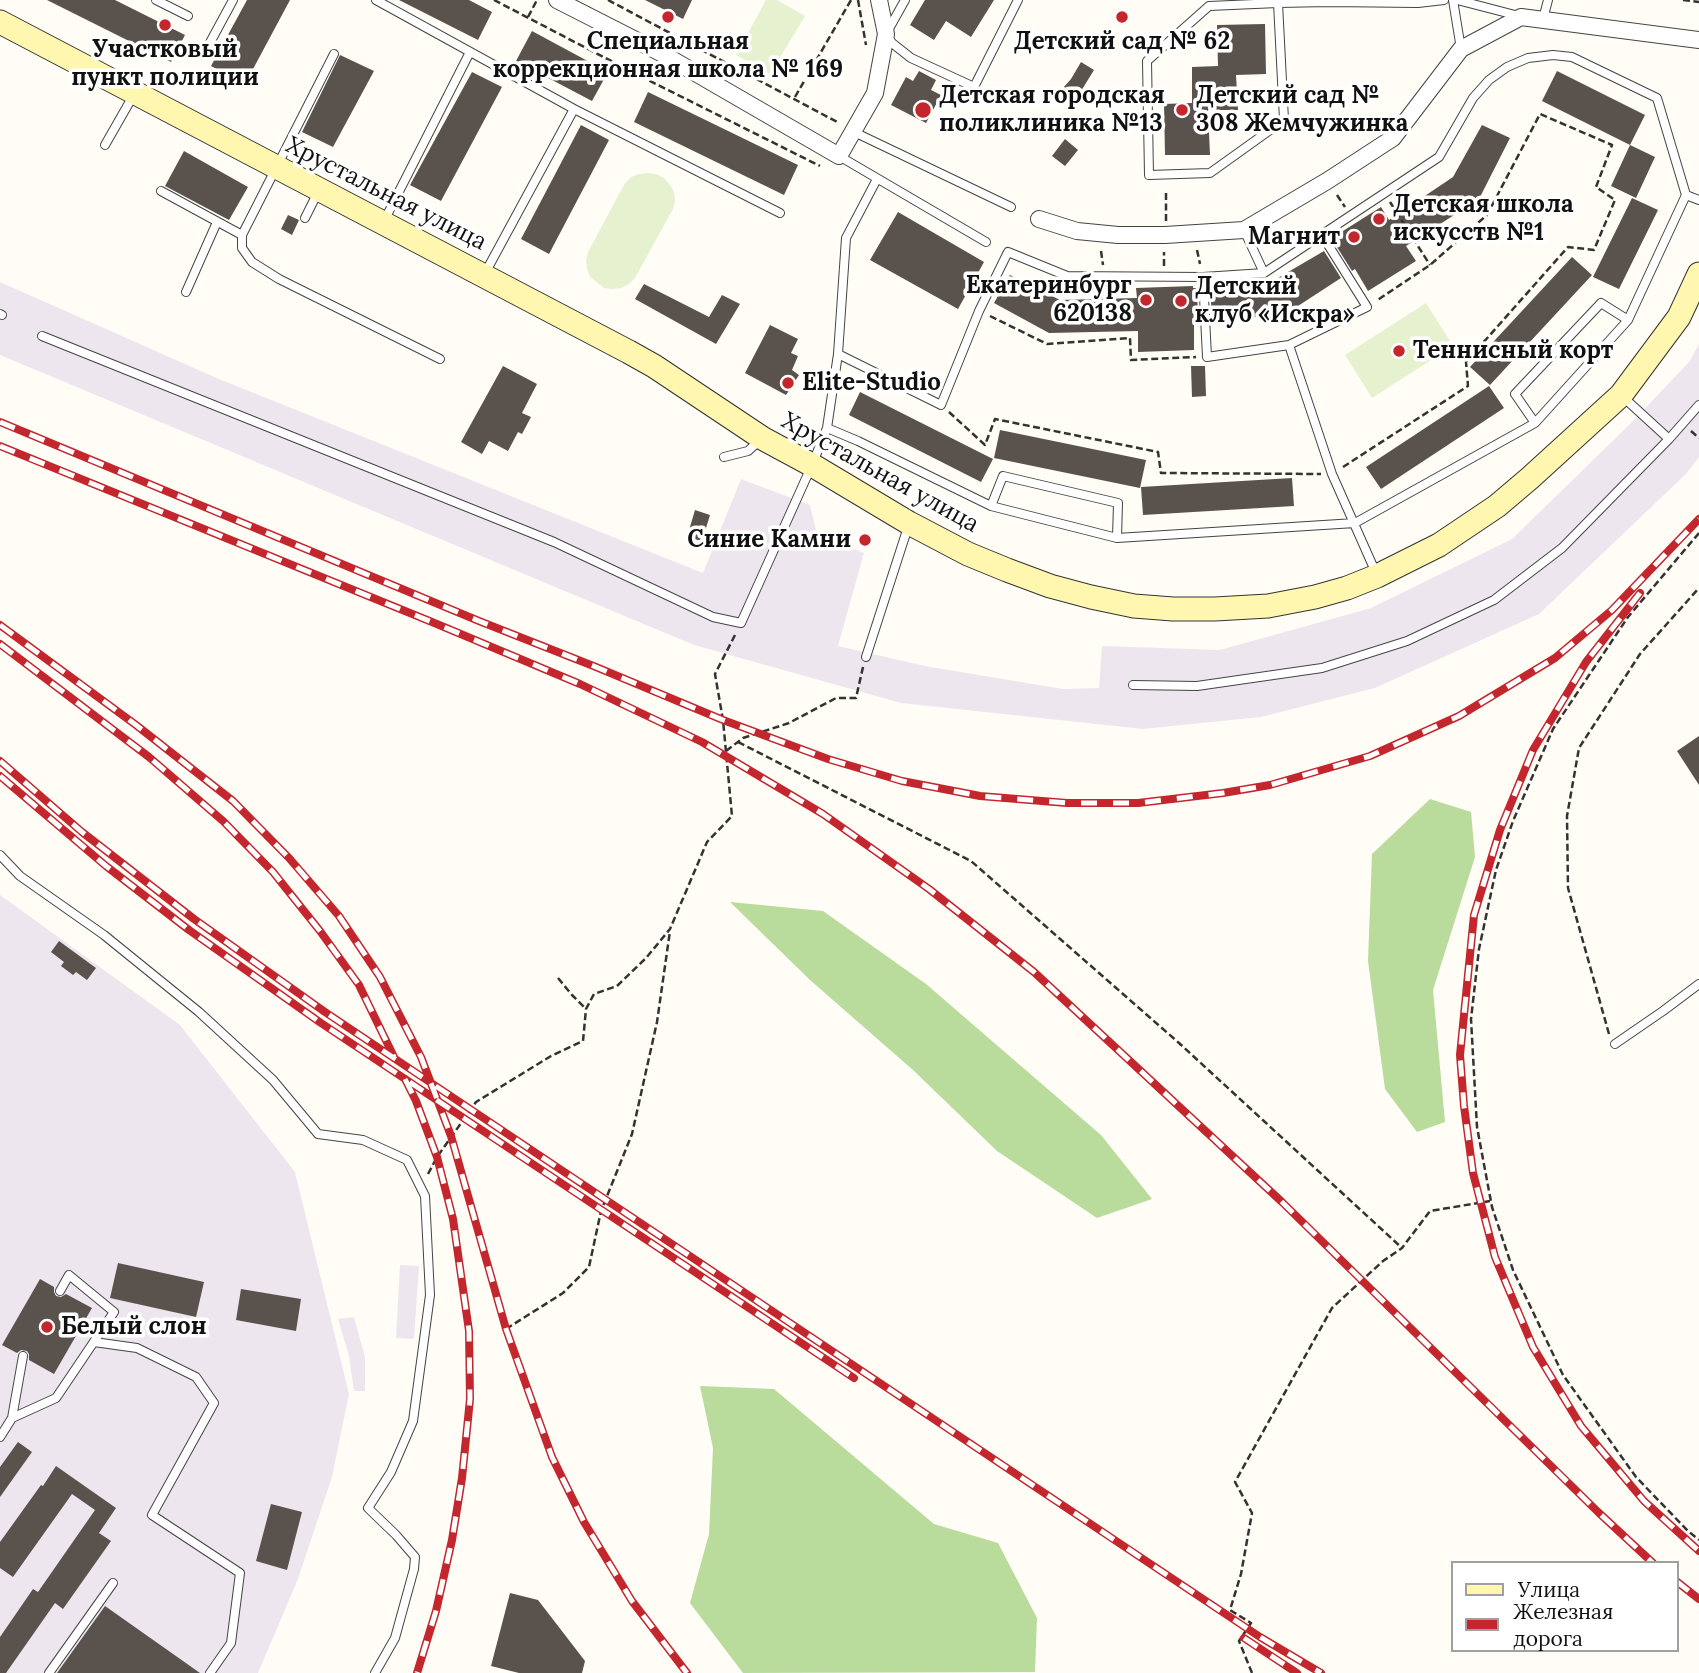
<!DOCTYPE html>
<meta charset="utf-8">
<style>
body{margin:0}
#map{position:relative;width:1699px;height:1673px;overflow:hidden;background:#fffdf5;font-family:Lora,serif}
canvas{display:block}
.legend{position:absolute;left:1451px;top:1561px;width:228px;height:91px;box-sizing:border-box;background:#fff;border:2px solid #a0a0a0;margin:0;padding:9px 12px;list-style:none;font-size:21px;color:#111}
.legend li{display:flex;align-items:center;gap:14px;height:35px}
.legend b{width:35px;border:2px solid #a0a0a0}
</style>
<div id="map">
<canvas width="1699" height="1673"></canvas>
<ul class="legend">
<li><b style="height:9px;background:#fff6b0"></b>Улица</li>
<li><b style="height:9px;background:#c4262e"></b>Железная дорога</li>
</ul>
</div>
<script>
const context = document.querySelector('canvas').getContext('2d');
context.lineJoin = 'round';
function fillPath(path, color) { context.fillStyle = color; context.fill(path, 'evenodd'); }
const shape = rows => new Path2D(rows.map(r => 'M' + r).join(''));
function strokePath(path, color, width, dash) { context.strokeStyle = color; context.lineWidth = width; context.lineCap = dash ? 'butt' : 'round'; context.setLineDash(dash || []); context.stroke(path); }
function write(font, color, halo, rows, align = 'center') {
  context.font = font + ' Lora,serif'; context.lineWidth = 7; context.setLineDash([]); context.textBaseline = 'middle'; context.strokeStyle = halo; context.fillStyle = color; for (const [text, x, y, turn = 0] of rows) {
    context.save(); context.translate(x, y); context.rotate((+turn || 0) * Math.PI / 180); context.textAlign = isNaN(turn) ? turn : align; if (halo) context.strokeText(text, 0, 0); context.fillText(text, 0, 0); context.restore();
  }
}
const industrial = shape([
 [0,282,219,379,703,573,741,479,810,505,817,534,864,553,838,646,925,666,1063,689,1099,688,1102,646,1220,650,1371,608,1512,539,1630,424,1689,362,1699,344,1699,457,1686,474,1539,614,1375,688,1261,717,1143,729,901,703,694,645,0,355],
 [0,895,180,1025,295,1172,349,1394,332,1477,298,1579,258,1673,0,1673],
 [400,1265,419,1266,414,1339,396,1338],
 [354,1317,365,1357,365,1391,354,1391,349,1356,338,1319]
]);
const forest = shape([
 [1430,799,1471,812,1475,857,1433,990,1445,1122,1417,1132,1385,1089,1368,961,1372,854],
 [730,902,823,911,926,984,1101,1135,1152,1199,1097,1218,997,1151,913,1070,810,980],
 [700,1386,774,1389,934,1524,998,1543,1037,1618,1035,1672,743,1673,690,1603,709,1534,713,1448]
]);
const pitch = shape([
 [766,0,777,0,805,16,770,74,736,55],
 [648,173,656,174,664,178,670,185,674,192,675,201,673,209,635,278,629,284,621,288,612,289,604,288,590,277,587,269,586,261,588,252,625,183,631,177,639,174],
 [1426,303,1453,346,1372,398,1345,355]
]);
const building = shape([
 [47,0,115,0,185,35,171,62],
 [247,0,290,0,245,84,211,66],
 [399,0,469,0,492,12,478,40],
 [645,0,692,0,683,19],
 [925,0,994,0,971,37,946,21,934,40,910,25],
 [1265,24,1266,74,1236,75,1238,110,1208,110,1210,155,1165,155,1164,104,1192,103,1192,67,1218,66,1217,25],
 [532,31,608,72,592,101,516,61],
 [340,55,374,71,333,147,302,132],
 [1081,62,1094,70,1078,96,1068,108,1055,97,1071,79],
 [919,71,936,80,931,90,941,95,926,123,891,105,906,77,913,81],
 [1557,71,1645,115,1630,145,1542,101],
 [472,72,502,87,441,201,410,185],
 [648,92,798,165,784,195,634,122],
 [581,125,609,140,549,254,521,239],
 [1482,125,1510,138,1479,199,1406,246,1416,261,1368,291,1355,269,1352,271,1335,244,1338,242,1335,236,1381,207,1389,220,1453,177],
 [1065,139,1078,150,1065,166,1052,156],
 [1630,145,1655,157,1636,198,1611,186],
 [184,151,248,187,229,220,165,186],
 [1632,198,1658,210,1619,289,1593,277],
 [898,212,984,262,958,309,870,260],
 [288,215,299,220,292,235,281,229],
 [1324,251,1341,278,1281,317,1212,317,1210,287,1271,282],
 [1572,257,1592,275,1490,385,1470,367],
 [1010,275,1060,300,1137,298,1136,288,1193,286,1193,288,1197,288,1198,317,1194,317,1194,350,1138,352,1138,331,1049,333,994,303],
 [644,284,709,317,722,295,740,304,716,344,635,299],
 [770,325,798,339,791,353,798,356,792,370,799,375,786,395,745,373],
 [503,366,537,384,522,413,531,417,522,434,518,432,508,451,489,441,482,454,461,442],
 [1191,366,1205,366,1206,396,1192,397],
 [1489,386,1504,408,1381,489,1366,467],
 [860,392,993,459,981,482,849,415],
 [1000,430,1146,460,1140,488,994,458],
 [1292,478,1294,506,1143,515,1141,487],
 [695,510,710,515,702,541,687,537],
 [1699,736,1699,785,1677,751],
 [59,941,96,968,87,980,76,972,73,975,61,966,64,962,51,952],
 [118,1263,204,1282,196,1317,110,1298],
 [40,1279,54,1287,54,1292,56,1296,61,1297,66,1294,92,1308,54,1374,29,1360,29,1354,27,1351,21,1350,17,1353,2,1345],
 [241,1289,301,1299,296,1331,236,1320],
 [18,1442,32,1452,0,1497,0,1467],
 [56,1466,116,1508,99,1533,111,1541,63,1609,55,1603,6,1673,0,1673,0,1637,33,1589,38,1592,95,1510,72,1494,13,1577,0,1568,0,1542,41,1485,43,1486],
 [271,1504,302,1512,287,1570,256,1561],
 [510,1593,538,1600,585,1661,582,1673,519,1673,491,1666],
 [105,1606,200,1673,57,1673]
]);
const path = shape([
 [494,0,640,76,650,65],
 [608,0,839,123],
 [858,0,866,45],
 [1683,0,1699,2],
 [528,17,537,0],
 [640,76,820,166],
 [795,97,851,0],
 [1337,195,1345,207],
 [1390,202,1430,265],
 [1166,221,1166,193],
 [1197,250,1200,264],
 [1101,251,1103,265],
 [1164,266,1164,252],
 [990,316,1047,344,1130,338,1131,360,1196,357],
 [949,412,985,445,995,419,1158,452,1161,473,1321,474],
 [1691,431,1699,438],
 [1343,467,1468,386,1466,362,1568,247,1594,250,1615,200,1596,187,1612,145,1540,114,1487,215,1430,265,1376,301],
 [1699,533,1628,617,1553,729,1513,821,1496,870,1479,949,1471,1019,1477,1127,1492,1207,1513,1270,1563,1375,1636,1477,1688,1531,1699,1540],
 [738,742,971,861,1179,1043,1402,1248],
 [726,751,743,738,789,723,836,698,856,698,863,667],
 [558,978,572,995,586,1009],
 [1609,1034,1568,888,1567,816,1579,748,1640,654,1699,588],
 [428,1174,437,1157,476,1102,551,1056,583,1041,586,1009,594,994,617,986,646,958,670,929,707,842,732,816,723,720,715,674,735,635],
 [506,1329,563,1293,589,1267,601,1211,632,1134,657,1022,670,931],
 [1252,1673,1239,1641,1251,1623,1230,1610,1241,1574,1252,1513,1235,1482,1332,1308,1383,1261,1402,1248,1430,1211,1490,1201]
]);
const lane = shape([
 [156,0,188,16],
 [376,0,574,109,780,213],
 [905,0,886,34,892,43,911,58,974,87,1018,0],
 [1453,0,1461,49],
 [1457,0,1519,16],
 [1278,3,1284,120,1210,173,1149,175,1147,61,1209,6,1278,3,1329,2,1418,3,1444,0],
 [1543,19,1548,0],
 [206,50,233,0],
 [854,132,1011,207],
 [105,145,133,96],
 [839,156,986,242],
 [161,191,242,235,334,54],
 [305,218,318,192],
 [384,221,470,52],
 [1244,230,1264,273],
 [242,235,242,248,252,262,279,279,440,359],
 [484,275,574,109],
 [1203,277,1207,357,1289,345,1367,307,1322,235],
 [186,292,217,222],
 [0,314,2,315],
 [42,336,554,542,713,617,741,623,812,465,827,428,838,354,941,405,979,311,1008,252,1067,276,1203,277,1264,273,1439,157,1473,98,1489,80,1507,67,1528,58,1553,55,1572,57,1657,98,1686,195],
 [1289,345,1332,474,1376,573],
 [838,354,846,238,877,179],
 [1622,396,1669,439],
 [1535,423,1515,394,1601,303,1628,320],
 [827,428,858,441,991,506,1117,538,1355,523,1535,423,1628,320,1686,195,1699,200],
 [724,457,748,451,761,439],
 [991,506,1003,476,1118,503,1117,538],
 [866,657,908,527],
 [1133,685,1197,686,1322,668,1407,641,1494,600,1562,548,1669,439,1699,405],
 [0,855,20,876,104,935,199,1012,273,1080,318,1134,363,1140,407,1160,425,1196,430,1295,413,1421,391,1472,368,1508,396,1535,415,1557,414,1569,395,1638,375,1673],
 [1615,1044,1663,1011,1699,984],
 [94,1342,137,1348,196,1377,214,1403,152,1515,240,1573,231,1643,210,1673],
 [12,1418,56,1398,114,1312,69,1275,60,1291],
 [0,1437,12,1418,23,1356],
 [49,1673,113,1583]
]);
const street = shape([
 [557,0,661,53,839,156,875,93,886,34,879,0],
 [1039,219,1077,231,1118,235,1165,235,1244,230,1327,181,1393,138,1461,49,1521,17,1699,40]
]);
const secondary = shape([
 [0,22,629,352,654,366,762,438,812,465,909,523,968,554,1007,570,1050,586,1091,597,1134,606,1173,609,1215,609,1268,606,1315,597,1347,588,1377,576,1439,545,1497,506,1530,478,1621,395,1679,317,1699,274]
]);
const rail = shape([
 [0,422,479,621,596,667,723,720,828,759,902,781,980,796,1067,803,1138,803,1223,793,1270,785,1370,756,1459,716,1555,658,1612,610,1699,519],
 [0,446,432,622,580,684,702,742,823,814,929,889,1034,972,1282,1202,1598,1512,1653,1563],
 [1640,593,1586,662,1533,750,1500,830,1474,915,1460,1055,1464,1106,1473,1173,1495,1257,1533,1347,1581,1426,1644,1501,1699,1551],
 [0,625,136,725,233,801,289,858,339,916,380,977,421,1057,451,1136,506,1329,552,1457,584,1522,632,1601,687,1673],
 [0,644,149,757,223,821,273,872,320,931,359,985,394,1057],
 [0,761,82,832,194,919,325,1012,1146,1561,1260,1637,1321,1673],
 [0,776,106,866,189,930,321,1023,854,1378],
 [405,1079,416,1101,437,1157,453,1219,469,1331,470,1399,462,1478,452,1540,436,1611,417,1673],
 [1676,1581,1699,1599],
 [1244,1638,1297,1673]
]);
const markers = [
 [668,17,7,"#c4262e"],
 [1122,17,7,"#c4262e"],
 [165,25,7,"#c4262e"],
 [923,110,9,"#c4262e"],
 [1182,110,7,"#c4262e"],
 [1379,219,7,"#c4262e"],
 [1354,237,7,"#c4262e"],
 [1146,300,7,"#c4262e"],
 [1181,301,7,"#c4262e"],
 [1399,351,7,"#c4262e"],
 [788,383,7,"#c4262e"],
 [865,540,7,"#c4262e"],
 [47,1327,7,"#c4262e"]
];
const poiNames = [
 ["Специальная",668,42,"center"],
 ["коррекционная школа № 169",668,70,"center"],
 ["Детский сад № 62",1122,42,"center"],
 ["Участковый",165,50,"center"],
 ["пункт полиции",165,78,"center"],
 ["Детская городская",939,96],
 ["поликлиника №13",939,124],
 ["Детский сад №",1196,96],
 ["308 Жемчужинка",1196,124],
 ["Детская школа",1393,205],
 ["искусств №1",1393,233],
 ["Магнит",1340,237,"right"],
 ["Екатеринбург",1132,286,"right"],
 ["620138",1132,314,"right"],
 ["Детский",1195,287],
 ["клуб «Искра»",1195,315],
 ["Теннисный корт",1413,351],
 ["Elite-Studio",802,383],
 ["Синие Камни",851,540,"right"],
 ["Белый слон",61,1327]
];
const streetNames = [
 ["Хрустальная улица",386,194,27],
 ["Хрустальная улица",880,473,29]
];
fillPath(industrial, '#eee6ef');
fillPath(forest, '#b9dc9c');
fillPath(pitch, '#e6f2cf');
fillPath(building, '#5a524d');
strokePath(lane, '#444', 10);
strokePath(street, '#444', 18);
strokePath(secondary, '#333', 25);
strokePath(path, '#333', 2.5, [7, 3.5]);
strokePath(lane, '#fff', 8);
strokePath(street, '#fff', 16);
strokePath(secondary, '#fff6b0', 23);
strokePath(rail, '#c4262e', 8);
strokePath(rail, '#fff', 5, [16]);
for (const [x, y, r, color] of markers) { const dot = new Path2D(); dot.arc(x, y, r, 0, 2 * Math.PI); context.fillStyle = color; context.fill(dot); strokePath(dot, '#fff', 2.5); }
write('bold 24px', '#111', '#fff', poiNames, 'left');
write('24px', '#111', '#fff', streetNames);
</script>
